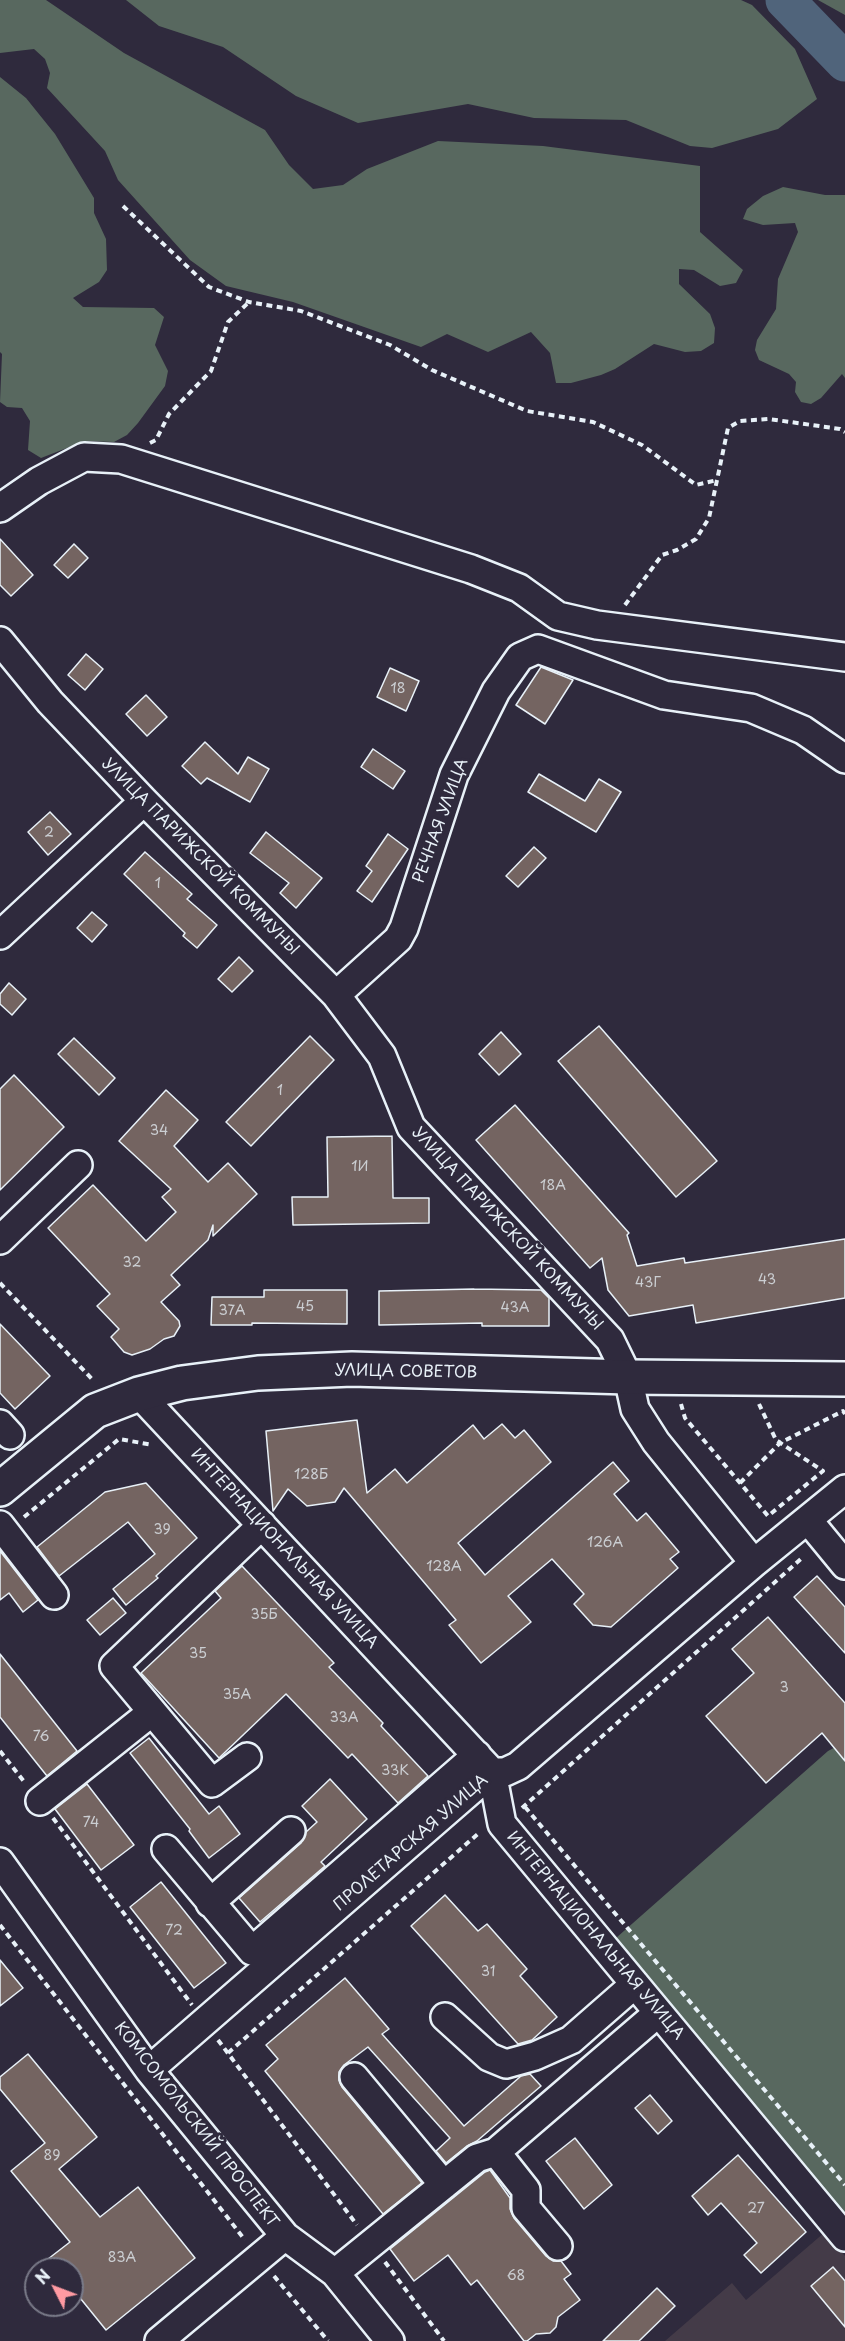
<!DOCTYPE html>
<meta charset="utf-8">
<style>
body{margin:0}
#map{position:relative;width:845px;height:2341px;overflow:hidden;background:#2f2a3d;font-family:"Playpen Sans",sans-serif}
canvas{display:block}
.north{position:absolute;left:24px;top:2257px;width:60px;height:60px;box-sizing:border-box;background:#2f2a3d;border:2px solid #797a88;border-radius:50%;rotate:312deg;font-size:16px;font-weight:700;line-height:24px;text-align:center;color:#e8f1f8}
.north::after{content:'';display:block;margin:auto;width:21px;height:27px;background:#ff9aa2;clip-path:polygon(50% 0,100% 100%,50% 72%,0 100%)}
</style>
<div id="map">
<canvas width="845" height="2341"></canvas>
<div class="north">N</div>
</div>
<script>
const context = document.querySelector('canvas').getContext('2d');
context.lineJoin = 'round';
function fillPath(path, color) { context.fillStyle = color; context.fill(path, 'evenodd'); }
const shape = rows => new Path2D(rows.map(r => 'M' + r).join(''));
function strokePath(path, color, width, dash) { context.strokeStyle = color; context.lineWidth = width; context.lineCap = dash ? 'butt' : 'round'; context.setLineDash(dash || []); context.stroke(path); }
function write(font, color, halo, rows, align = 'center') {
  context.font = font + ' "Playpen Sans",sans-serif'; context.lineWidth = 6; context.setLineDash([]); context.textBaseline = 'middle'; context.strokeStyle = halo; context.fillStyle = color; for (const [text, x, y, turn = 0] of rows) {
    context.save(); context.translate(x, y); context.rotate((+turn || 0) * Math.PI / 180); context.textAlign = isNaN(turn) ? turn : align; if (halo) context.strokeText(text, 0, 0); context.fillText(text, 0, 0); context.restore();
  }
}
const built = shape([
 [825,2232,845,2256,845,2341,665,2341,732,2283,746,2300]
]);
const green = shape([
 [0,0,46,0,124,53,265,130,289,165,313,189,343,185,367,169,438,141,543,146,700,166,700,232,743,270,736,283,720,286,694,270,679,269,679,284,710,314,715,328,714,343,701,351,685,352,654,344,615,369,601,375,571,383,556,383,550,353,531,332,488,352,447,334,421,347,293,302,226,286,190,260,118,180,105,151,47,88,50,73,45,59,34,49,0,53],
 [126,0,741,0,752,5,795,49,817,99,778,129,712,148,690,146,626,120,534,118,468,104,358,123,296,96,223,47,159,26],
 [818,0,845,0,845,15],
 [0,77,26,98,55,134,94,198,94,213,106,239,107,270,99,282,73,298,83,307,154,308,164,317,155,345,168,371,165,386,138,423,127,435,114,442,85,441,41,458,28,450,30,421,22,408,7,407,0,402,2,354,0,352],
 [783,187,825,195,845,195,845,378,842,374,821,398,811,404,801,402,795,392,796,382,789,374,759,360,755,350,757,340,776,309,778,279,798,232,795,223,763,225,743,219,747,209,763,196],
 [845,1742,845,2217,616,1938,828,1751]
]);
const river = shape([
 [785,0,845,62]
]);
const building = shape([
 [0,539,33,575,11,596,0,585,0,539],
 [74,544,88,558,68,578,54,565,74,544],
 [86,654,103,669,85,690,68,675,86,654],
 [541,667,573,680,545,724,516,705,541,667],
 [390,668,419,681,406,711,377,697,390,668],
 [146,695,167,717,147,736,126,714,146,695],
 [205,742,238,774,248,757,269,769,250,802,207,778,201,784,182,766,205,742],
 [373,749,405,771,393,789,361,767,373,749],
 [539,774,585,801,599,779,621,792,596,832,528,792,539,774],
 [50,812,71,834,48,855,28,832,50,812],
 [266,832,322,878,296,908,280,893,289,883,250,853,266,832],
 [388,834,408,849,372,902,357,891,372,871,366,866,388,834],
 [534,847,546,858,518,887,506,876,534,847],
 [145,852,192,894,187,899,217,925,197,948,183,936,185,933,124,874,145,852],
 [92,912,107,925,92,942,77,928,92,912],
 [239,957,253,971,232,992,218,979,239,957],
 [9,983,26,999,12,1015,0,1004,0,994,9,983],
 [599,1026,717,1161,676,1197,558,1061,599,1026],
 [501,1032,521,1054,499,1075,479,1054,501,1032],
 [310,1036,334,1060,251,1146,226,1122,310,1036],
 [74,1038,115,1078,99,1095,58,1054,74,1038],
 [14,1075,64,1127,0,1190,0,1089,14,1075],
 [166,1090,198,1120,174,1146,208,1182,228,1163,257,1194,213,1236,213,1225,208,1240,171,1275,180,1285,161,1302,179,1321,180,1326,174,1336,164,1339,150,1349,132,1355,124,1352,111,1337,119,1329,97,1306,110,1294,48,1228,93,1185,146,1241,176,1212,162,1197,171,1189,119,1141,166,1090],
 [515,1105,629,1233,627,1235,637,1266,684,1258,685,1263,845,1239,845,1298,696,1323,693,1305,629,1316,608,1290,602,1258,590,1268,476,1140,515,1105],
 [392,1136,393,1198,429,1198,429,1223,293,1225,292,1197,328,1197,327,1137,392,1136],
 [474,1289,541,1290,549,1298,549,1326,482,1326,482,1323,379,1325,379,1291,474,1289],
 [264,1290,347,1290,347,1324,252,1323,252,1325,211,1325,212,1297,264,1297,264,1290],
 [0,1324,50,1376,15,1409,0,1393,0,1324],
 [357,1420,367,1493,395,1469,407,1483,473,1425,484,1439,502,1424,515,1438,524,1430,551,1462,458,1543,485,1575,613,1462,629,1481,614,1494,637,1521,646,1513,679,1552,670,1559,678,1568,611,1627,593,1625,574,1604,584,1594,552,1559,508,1596,531,1622,481,1663,449,1625,456,1620,344,1488,335,1502,307,1506,288,1489,273,1511,266,1431,357,1420],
 [146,1483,197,1538,156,1576,158,1578,126,1605,113,1589,155,1554,128,1522,59,1576,37,1547,105,1492,146,1483],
 [0,1551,38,1600,23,1612,9,1593,0,1600,0,1551],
 [242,1566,334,1663,329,1667,383,1723,381,1726,428,1776,398,1803,352,1754,348,1758,286,1694,219,1758,141,1673,221,1598,215,1591,242,1566],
 [817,1576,845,1607,845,1653,794,1597,817,1576],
 [113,1598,126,1613,100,1635,87,1620,113,1598],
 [768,1617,845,1703,845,1761,822,1733,766,1783,706,1716,754,1673,732,1649,768,1617],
 [0,1654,77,1751,47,1776,0,1717,0,1654],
 [149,1738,209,1814,219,1806,240,1834,209,1858,189,1831,190,1829,130,1753,149,1738],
 [330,1779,367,1819,321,1862,325,1866,260,1922,239,1898,301,1843,306,1832,317,1822,302,1806,330,1779],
 [87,1784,134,1845,101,1870,55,1809,87,1784],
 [161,1882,226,1963,194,1988,130,1907,161,1882],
 [445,1895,478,1931,487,1924,527,1969,520,1976,557,2017,532,2040,518,2044,411,1926,445,1895],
 [0,1960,23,1988,0,2006,0,1960],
 [345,1978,389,2029,382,2034,464,2126,521,2076,530,2074,541,2086,477,2141,467,2146,446,2163,436,2151,450,2138,368,2047,344,2065,339,2072,339,2080,342,2087,422,2183,383,2214,265,2071,278,2059,266,2045,345,1978],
 [28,2054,97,2137,59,2169,100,2217,138,2187,195,2258,106,2330,72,2288,72,2269,57,2269,48,2259,70,2242,11,2171,45,2143,0,2089,0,2077,28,2054],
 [650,2095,672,2121,658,2134,635,2108,650,2095],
 [575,2138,612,2185,584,2209,546,2161,575,2138],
 [738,2155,806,2232,761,2273,744,2255,757,2243,721,2203,708,2215,692,2196,738,2155],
 [490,2170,510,2198,510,2209,514,2218,546,2256,553,2261,561,2261,571,2274,564,2279,580,2300,558,2317,556,2327,550,2333,536,2334,527,2341,524,2341,477,2280,471,2285,448,2255,414,2281,390,2249,485,2172,490,2170],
 [833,2267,845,2281,845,2327,811,2286,833,2267],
 [657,2288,675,2306,639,2341,603,2341,657,2288]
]);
const path = shape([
 [123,206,209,287,249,302,301,311,390,345,432,370,527,411,593,422,642,445,696,485,717,480],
 [150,443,156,440,169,414,211,371,228,322,249,302],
 [625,605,662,555,677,550,696,539,709,518,728,428,740,421,769,419,840,429,845,432],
 [0,1283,92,1379],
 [681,1404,685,1418,768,1516,823,1471,776,1440,759,1404],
 [740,1483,780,1443,843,1411,845,1414],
 [24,1517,119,1439,153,1445],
 [0,1751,26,1784],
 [525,1807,845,2185],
 [522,1808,803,1557],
 [53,1818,192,2005],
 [0,1925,245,2240],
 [218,2040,357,2225],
 [228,2053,480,1832],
 [385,2262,444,2341],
 [274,2276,328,2341]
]);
const minor = shape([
 [0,508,39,481,84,457,121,459,471,569,519,588,558,616,597,625,845,657],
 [0,641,50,702,144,801,336,995,382,1056,411,1127,610,1340,628,1377,635,1409,656,1442,754,1563],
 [0,935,144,801],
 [336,995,398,939,404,928,454,775,496,691,520,657,538,649,664,695,751,708,803,730,845,759],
 [0,1240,78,1165],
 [139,1394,492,1772,502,1824,845,2237],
 [0,1424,10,1435],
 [808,1520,845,1565],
 [0,1525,54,1595],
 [247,1757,212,1783,114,1666,262,1525],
 [40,1801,152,1712],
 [166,1849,252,1951,477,1755],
 [0,1862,149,2070,285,2236,335,2273,390,2341],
 [210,1903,291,1831],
 [445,2017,489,2057,506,2064,535,2056,571,2040,635,1984],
 [149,2070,492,1772,505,1772,518,1766,754,1563,845,1489],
 [354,2077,444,2185],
 [496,2152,526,2190,526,2208,558,2246],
 [335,2273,477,2158,496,2152,658,2013],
 [159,2341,285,2236]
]);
const major = shape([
 [0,1489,95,1411,139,1394,182,1383,258,1373,352,1369,628,1377,845,1379]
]);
const numberNames = [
 ["18",398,689],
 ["2",49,833],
 ["1",158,884],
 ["1",280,1091],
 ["34",159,1131],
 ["1И",360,1167],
 ["18А",553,1186],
 ["32",132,1263],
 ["43",767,1280],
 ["43Г",648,1283],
 ["45",305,1307],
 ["43А",515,1308],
 ["37А",232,1311],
 ["128Б",311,1475],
 ["39",162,1530],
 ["126А",605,1543],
 ["128А",444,1567],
 ["35Б",264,1615],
 ["35",198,1654],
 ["3",784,1688],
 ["35А",237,1695],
 ["33А",344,1718],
 ["76",41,1737],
 ["33К",395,1771],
 ["74",91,1823],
 ["72",174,1931],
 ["31",488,1972],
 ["89",52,2156],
 ["27",756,2209],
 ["83А",122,2258],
 ["68",516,2276]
];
const streetNames = [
 ["РЕЧНАЯ УЛИЦА",441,821,-70],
 ["УЛИЦА ПАРИЖСКОЙ КОММУНЫ",200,857,45],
 ["УЛИЦА ПАРИЖСКОЙ КОММУНЫ",507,1229,47],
 ["УЛИЦА СОВЕТОВ",406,1372,1],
 ["ИНТЕРНАЦИОНАЛЬНАЯ УЛИЦА",284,1549,47],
 ["ПРОЛЕТАРСКАЯ УЛИЦА",411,1843,-41],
 ["ИНТЕРНАЦИОНАЛЬНАЯ УЛИЦА",595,1936,50],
 ["КОМСОМОЛЬСКИЙ ПРОСПЕКТ",196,2125,52]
];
fillPath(built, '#443b48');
fillPath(green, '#58685f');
strokePath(river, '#50647b', 39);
fillPath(building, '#746461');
strokePath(building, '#e8f1f8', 1.5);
strokePath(minor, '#e8f1f8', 32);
strokePath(major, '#e8f1f8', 38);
strokePath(path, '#e8f1f8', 4, [6, 4.5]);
strokePath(minor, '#2f2a3d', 27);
strokePath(major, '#2f2a3d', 33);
write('14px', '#cbced2', null, numberNames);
write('16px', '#e8f1f8', '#2f2a3d', streetNames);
</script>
